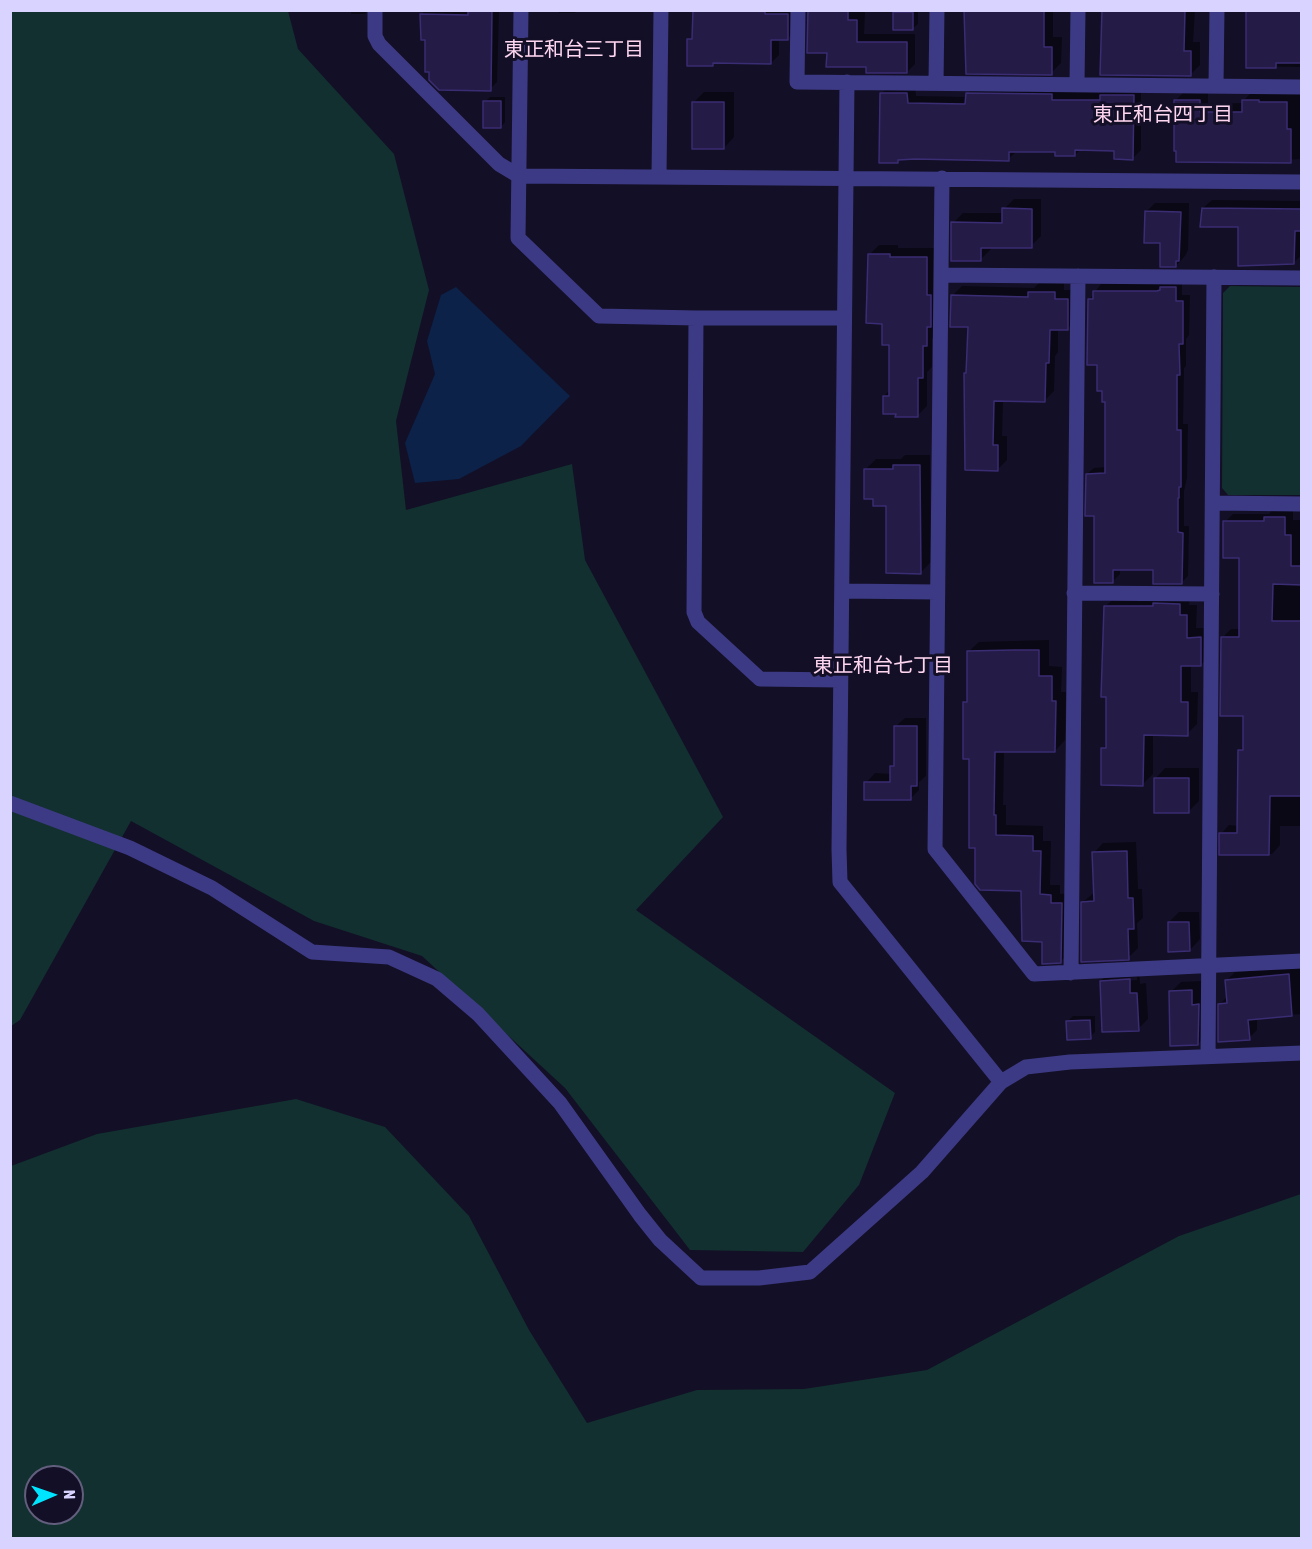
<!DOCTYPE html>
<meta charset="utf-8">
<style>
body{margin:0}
#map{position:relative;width:1312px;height:1549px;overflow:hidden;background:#130f26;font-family:"Asap Condensed",sans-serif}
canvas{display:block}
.frame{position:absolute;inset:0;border:12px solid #d9d4ff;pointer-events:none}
.north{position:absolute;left:24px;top:1465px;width:60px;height:60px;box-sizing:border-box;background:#130f26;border:2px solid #625e7d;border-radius:50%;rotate:88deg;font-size:16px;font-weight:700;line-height:24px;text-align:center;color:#d9d4ff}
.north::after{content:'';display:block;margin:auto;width:21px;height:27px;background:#00e5ff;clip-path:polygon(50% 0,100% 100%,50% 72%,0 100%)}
</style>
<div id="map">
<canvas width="1312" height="1549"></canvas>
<div class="frame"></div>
<div class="north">N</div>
</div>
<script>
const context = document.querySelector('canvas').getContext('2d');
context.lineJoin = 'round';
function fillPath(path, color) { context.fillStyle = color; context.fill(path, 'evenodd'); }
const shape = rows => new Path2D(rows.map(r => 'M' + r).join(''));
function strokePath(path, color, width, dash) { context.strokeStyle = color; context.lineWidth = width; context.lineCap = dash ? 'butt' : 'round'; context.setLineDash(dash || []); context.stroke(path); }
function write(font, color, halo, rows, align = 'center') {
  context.font = font + ' "Asap Condensed","Noto Sans JP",sans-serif'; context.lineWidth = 6; context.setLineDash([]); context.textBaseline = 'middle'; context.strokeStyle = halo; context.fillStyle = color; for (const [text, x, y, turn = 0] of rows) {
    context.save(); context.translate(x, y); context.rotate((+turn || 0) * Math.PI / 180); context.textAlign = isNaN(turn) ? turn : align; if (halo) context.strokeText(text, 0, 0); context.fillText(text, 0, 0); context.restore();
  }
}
const green = shape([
 [11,11,288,11,298,49,394,154,429,290,396,421,406,510,572,464,585,560,723,817,636,910,895,1093,859,1185,803,1252,690,1250,565,1088,422,956,314,921,131,821,20,1020,11,1026],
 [1230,286,1301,287,1301,495,1228,495,1222,488,1223,293],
 [296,1099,385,1127,469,1216,529,1330,587,1423,697,1390,804,1389,927,1370,1179,1236,1301,1194,1301,1538,11,1538,11,1166,97,1134],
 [36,1477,72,1477,72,1513,36,1513]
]);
const water = shape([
 [456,287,570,396,521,446,459,479,415,483,405,443,435,374,427,341,441,295]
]);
const shadow = shape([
 [351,10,368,10,365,14,351,14],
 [423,10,499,10,497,82,490,89,426,38,422,38],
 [559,10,577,10,575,13,559,13],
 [694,10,796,10,795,31,787,39,779,39,779,55,771,63,716,62,713,65,689,40,694,35],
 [809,10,865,12,864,34,915,34,915,64,907,72,868,66,828,52],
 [896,10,918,10,918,24,913,28,895,12],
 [966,10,1053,10,1053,37,1062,37,1061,63,1051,73],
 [1104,10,1195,10,1193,42,1200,42,1200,65,1190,75],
 [1302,10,1302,67,1248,66],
 [890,85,915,86,916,96,967,97,967,94,975,86,1059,87,1059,92,1104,93,1109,87,1141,88,1141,150,1133,158,1116,149,1081,149,1075,155,1056,150,1017,151,1008,159,900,158,897,161,882,93],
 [1185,91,1208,91,1208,104,1244,103,1244,100,1253,91,1302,94,1302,159,1237,162,1176,100],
 [704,92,734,92,734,137,724,148,694,102],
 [490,97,505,97,505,122,501,127,485,102],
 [1014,199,1041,199,1041,236,1031,246,991,246,991,249,980,260,953,223,963,213,1004,213,1004,209],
 [1212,200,1302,201,1302,255,1294,262,1240,226,1203,208],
 [1155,203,1189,203,1188,250,1185,256,1176,266,1146,212],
 [879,245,898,245,898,248,936,248,936,335,932,339,932,367,927,372,927,406,917,416,897,412,884,396,890,390,890,344,870,254],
 [1168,280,1182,280,1182,295,1190,295,1189,335,1186,339,1186,366,1184,368,1183,424,1188,424,1187,478,1184,491,1184,526,1189,526,1188,576,1181,583,1155,568,1120,568,1120,574,1113,581,1087,474,1094,468,1106,467,1107,400,1098,363,1089,300,1101,284,1164,284],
 [1039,283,1064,283,1064,290,1077,290,1077,319,1067,329,1058,329,1058,352,1055,356,1054,391,1045,400,1003,400,1002,436,1007,436,1007,460,998,469,968,372,969,325,952,296,962,286,1034,288],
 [905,455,930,455,931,562,921,572,888,505,866,469,876,459,901,459],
 [1273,509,1293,509,1293,520,1302,520,1302,826,1280,826,1280,845,1272,854,1221,853,1221,834,1229,825,1239,826,1239,751,1245,745,1245,715,1222,638,1231,629,1240,629,1240,557,1225,522,1233,514,1269,514],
 [1190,594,1189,605,1197,605,1196,628,1211,628,1211,654,1201,665,1191,665,1191,692,1198,692,1197,724,1187,734,1153,734,1153,774,1143,784,1102,749,1107,744,1105,607,1116,596],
 [1049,640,1049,666,1062,667,1061,692,1066,692,1065,740,1055,751,1004,750,1003,805,1006,805,1006,825,1043,826,1043,841,1051,841,1050,885,1060,885,1060,894,1072,893,1071,951,1061,961,1043,941,1023,889,976,847,971,757,964,702,968,698,968,652,979,642],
 [905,718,926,718,926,776,919,782,919,790,910,799,866,783,875,773,891,774,891,767,895,763,895,727],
 [1165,768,1199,768,1199,801,1188,812,1155,779],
 [1136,842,1138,889,1142,889,1143,918,1137,923,1138,948,1128,958,1083,902,1095,892,1094,853,1103,843],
 [1179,912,1199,912,1200,939,1190,950,1169,922],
 [1302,967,1302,1014,1257,1017,1257,1030,1249,1038,1220,1004,1228,996,1227,980,1235,972],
 [1139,970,1140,984,1146,983,1148,1019,1138,1029,1101,981,1111,971],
 [1137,977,1137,980,1110,982,1110,979],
 [1202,981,1208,1033,1198,1044,1171,992,1181,982],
 [1073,1016,1095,1016,1095,1032,1090,1037,1068,1021]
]);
const building = shape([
 [468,10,492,10,491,91,439,90,429,80,429,72,425,72,425,40,421,40,420,14,468,15,468,10],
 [693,10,765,10,765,14,788,14,788,40,771,40,771,64,713,63,713,66,687,66,687,39,692,39,693,10],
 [808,10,848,10,848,20,857,20,857,42,907,42,907,73,866,73,866,67,826,67,827,53,807,53,808,10],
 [964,10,1044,10,1044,47,1052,47,1052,75,966,74,964,10],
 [1102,10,1185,10,1184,51,1191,51,1191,76,1100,75,1102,10],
 [1246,10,1302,10,1302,63,1276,63,1276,68,1246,68,1246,10],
 [893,12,913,12,913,30,893,30,893,12],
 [880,93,907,93,908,103,965,104,966,93,1052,94,1052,100,1100,100,1100,95,1134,95,1133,160,1114,159,1114,151,1075,150,1075,156,1055,156,1055,152,1009,152,1009,161,915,159,898,160,898,163,879,163,880,93],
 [1174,100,1200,100,1200,112,1242,112,1242,100,1259,100,1259,102,1287,102,1287,129,1291,129,1291,163,1176,162,1176,151,1174,151,1174,100],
 [483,101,501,101,501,128,483,128,483,101],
 [692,102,724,102,724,149,692,149,692,102],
 [1002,208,1032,209,1032,248,981,248,981,261,951,261,951,222,1002,223,1002,208],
 [1202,208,1302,209,1302,231,1295,231,1294,264,1238,266,1238,227,1200,227,1202,208],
 [1145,211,1181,212,1179,261,1176,261,1176,267,1160,267,1160,243,1144,243,1145,211],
 [868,254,890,254,890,257,927,257,927,295,931,295,931,327,927,327,927,346,923,346,923,378,918,378,918,417,895,417,896,414,883,414,883,396,889,396,889,345,882,345,882,324,866,323,868,254],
 [1160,287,1176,287,1176,301,1183,301,1183,344,1179,344,1180,375,1177,375,1177,430,1181,430,1181,487,1179,487,1179,498,1178,498,1178,532,1183,533,1182,584,1153,584,1153,570,1113,570,1113,583,1094,583,1094,516,1085,516,1086,474,1105,473,1105,402,1102,402,1102,391,1097,391,1097,365,1087,365,1088,299,1093,299,1093,291,1157,291,1160,290,1160,287],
 [1028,292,1055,292,1055,299,1068,299,1068,330,1050,330,1049,363,1046,363,1045,402,994,401,993,445,998,445,998,471,965,470,964,373,966,373,968,327,950,327,951,295,1028,297,1028,292],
 [893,465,920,465,921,574,886,573,886,506,873,506,873,499,864,499,864,469,893,469,893,465],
 [1264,517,1285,517,1285,535,1291,535,1291,566,1302,566,1302,585,1273,584,1272,621,1302,621,1302,796,1270,796,1269,855,1219,855,1219,833,1237,833,1238,750,1243,750,1243,716,1220,716,1221,637,1239,637,1239,558,1223,558,1223,521,1264,521,1264,517],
 [1153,603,1180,604,1180,615,1187,615,1187,638,1201,637,1201,666,1181,666,1181,702,1188,702,1188,736,1144,735,1143,786,1101,785,1101,748,1106,748,1106,697,1101,697,1104,606,1153,606,1153,603],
 [1014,650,1039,650,1039,676,1052,676,1052,701,1056,701,1055,752,995,752,994,815,996,815,996,835,1033,836,1033,851,1041,851,1040,894,1051,895,1051,903,1062,903,1061,963,1042,964,1042,942,1022,941,1021,891,980,890,975,884,975,848,969,848,969,759,963,759,963,702,967,702,967,651,1014,650],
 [894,726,917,726,917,786,911,786,911,800,864,800,864,782,890,782,890,766,894,766,894,726],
 [1154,778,1189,778,1189,813,1154,813,1154,778],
 [1127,851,1128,898,1133,898,1134,929,1128,929,1129,960,1081,962,1081,902,1094,901,1092,852,1127,851],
 [1168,922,1189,922,1190,951,1168,952,1168,922],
 [1289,974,1292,1016,1248,1020,1250,1040,1218,1042,1218,1004,1227,1003,1225,980,1289,974],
 [1130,979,1130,993,1137,993,1139,1031,1102,1032,1100,981,1130,979],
 [1192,990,1192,1005,1199,1004,1198,1045,1170,1046,1169,991,1192,990],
 [1090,1020,1091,1039,1067,1040,1066,1021,1090,1020]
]);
const minor = shape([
 [375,10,375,36,379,44,499,164,519,176,1302,182],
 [521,10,518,238,599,316,696,318,844,318],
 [798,10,797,82,1302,87],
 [847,82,839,849,840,882,1001,1082],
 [936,82,937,10],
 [1077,84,1078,10],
 [1216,85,1217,10],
 [659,176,661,10],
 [942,178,935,849,1034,974,1302,961],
 [941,275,1302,278],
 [696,318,694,612,698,622,760,679,840,680],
 [1213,503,1302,504],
 [842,591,937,592],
 [1074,593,1212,594],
 [10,803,130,848,212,888,312,952,389,957,437,979,478,1014,560,1103,640,1215,660,1240,701,1278,759,1278,810,1272,922,1172,1001,1082,1026,1067,1070,1062,1302,1053],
 [1071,973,1078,276],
 [1208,1056,1214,277]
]);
const neighbourhoodNames = [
 ["東正和台三丁目",574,50],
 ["東正和台四丁目",1163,115],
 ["東正和台七丁目",883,666]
];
fillPath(green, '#12302f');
fillPath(water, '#0c2248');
fillPath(shadow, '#0007');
fillPath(building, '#241b47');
strokePath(building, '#3b2d73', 1.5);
strokePath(minor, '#3d3a85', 15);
write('20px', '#ffd6f0', '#130f26', neighbourhoodNames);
</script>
